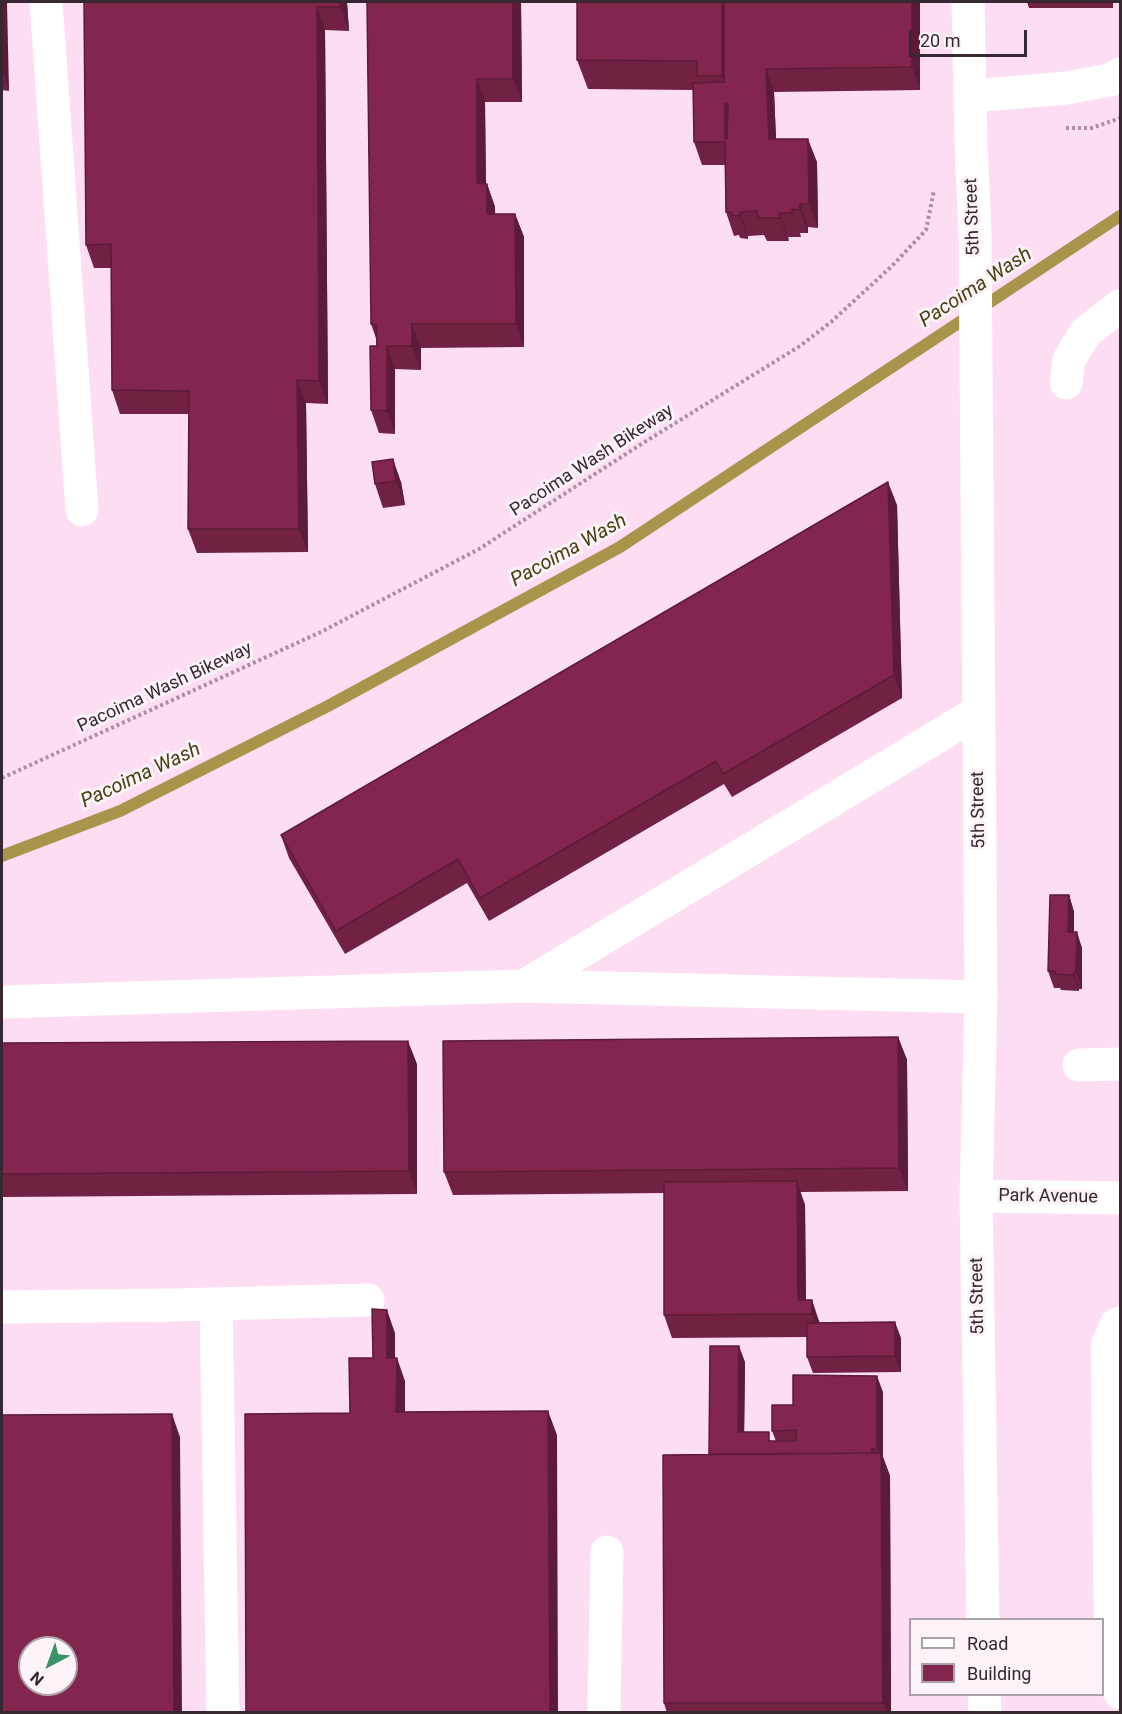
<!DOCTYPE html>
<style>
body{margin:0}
#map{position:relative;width:1122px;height:1714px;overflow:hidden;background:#fdddf2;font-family:Roboto,sans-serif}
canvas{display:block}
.frame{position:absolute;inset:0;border:3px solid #362731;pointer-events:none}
.legend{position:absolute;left:909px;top:1618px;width:195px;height:78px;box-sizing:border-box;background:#fbf3f8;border:2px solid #aca1a8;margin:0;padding:8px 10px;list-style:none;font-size:18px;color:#362731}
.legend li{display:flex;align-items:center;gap:12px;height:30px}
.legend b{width:30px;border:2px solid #aca1a8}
.north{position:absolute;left:18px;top:1636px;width:60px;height:60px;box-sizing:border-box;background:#fbf3f8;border:2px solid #aca1a8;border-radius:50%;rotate:221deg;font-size:16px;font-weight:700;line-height:24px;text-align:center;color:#362731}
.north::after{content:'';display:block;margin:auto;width:21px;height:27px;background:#3b9266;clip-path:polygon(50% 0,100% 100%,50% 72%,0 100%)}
.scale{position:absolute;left:909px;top:30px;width:118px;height:27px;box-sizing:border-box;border:3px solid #362731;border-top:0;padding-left:8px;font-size:18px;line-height:21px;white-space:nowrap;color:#362731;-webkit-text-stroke:4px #fbf3f8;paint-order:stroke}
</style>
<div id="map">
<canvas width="1122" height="1714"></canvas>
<div class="frame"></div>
<ul class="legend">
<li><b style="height:8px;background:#fff"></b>Road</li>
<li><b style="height:16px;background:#83264d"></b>Building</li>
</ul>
<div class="north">N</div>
<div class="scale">20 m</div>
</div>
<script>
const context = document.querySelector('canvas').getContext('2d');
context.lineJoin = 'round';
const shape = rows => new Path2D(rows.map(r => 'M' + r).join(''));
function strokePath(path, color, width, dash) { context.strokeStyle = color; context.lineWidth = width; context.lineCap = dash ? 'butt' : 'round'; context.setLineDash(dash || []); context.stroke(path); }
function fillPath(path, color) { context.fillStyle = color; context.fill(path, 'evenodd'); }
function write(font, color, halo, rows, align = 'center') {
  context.font = font + ' Roboto,sans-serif'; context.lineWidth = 6; context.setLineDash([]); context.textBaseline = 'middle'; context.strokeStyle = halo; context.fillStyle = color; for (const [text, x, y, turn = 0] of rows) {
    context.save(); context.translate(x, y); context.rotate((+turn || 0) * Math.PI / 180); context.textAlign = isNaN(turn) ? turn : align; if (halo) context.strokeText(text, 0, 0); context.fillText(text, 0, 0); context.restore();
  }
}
const stream = shape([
 [2,856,120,811,328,706,620,547,1120,216]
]);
const path = shape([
 [1066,128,1092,128,1120,118],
 [2,778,321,632,479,549,643,443,800,346,831,322,892,266,926,230,934,190]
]);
const minor = shape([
 [46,2,82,510],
 [968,2,971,144,975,232,981,997,976,1196,983,1620],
 [970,96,1066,88,1110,80,1120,74],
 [1066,383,1069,360,1085,333,1120,306],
 [524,986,981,997],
 [2,1002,524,986,978,712],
 [1079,1065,1120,1064],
 [976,1196,1120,1198],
 [216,1304,223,1712],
 [2,1307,174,1305,368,1300],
 [1120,1323,1116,1325,1107,1345,1111,1672,1120,1693],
 [984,1694,985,1712],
 [604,1712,607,1552]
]);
const wall = shape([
 [2,2,9,91,2,90],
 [84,2,347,2,349,31,325,30,328,404,306,403,308,552,197,553,188,529,189,414,120,414,112,390,111,268,94,268,86,245],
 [367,2,521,2,522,102,485,102,486,184,487,184,495,207,495,214,515,214,524,237,524,347,421,348,421,370,395,369,395,434,379,433,371,410,377,346,377,341,371,324],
 [920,2,920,90,774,92,776,139,817,162,818,228,808,227,808,233,800,233,801,237,788,237,789,241,767,241,764,235,748,236,748,239,740,238,739,235,734,236,726,212,725,165,702,165,694,142,694,90,588,89,577,60],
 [1027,2,1113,2,1113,8,1029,8],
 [372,462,401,482,405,505,383,508,375,484],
 [897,505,902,698,732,797,724,784,489,921,467,883,345,954,289,858,281,835],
 [1069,895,1074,912,1074,932,1082,948,1082,989,1079,989,1079,991,1061,990,1060,988,1054,988,1048,971],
 [898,1037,907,1060,908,1191,800,1192,805,1205,806,1300,820,1323,901,1338,901,1372,813,1373,807,1357,807,1337,672,1338,664,1315,664,1193,453,1195,444,1172],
 [2,1043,417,1064,417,1194,2,1197],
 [745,1362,744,1432,772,1441,776,1441,772,1431,793,1405,883,1392,883,1457,890,1476,891,1713,667,1713,664,1703,709,1454]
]);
const shadedWall = shape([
 [2,2,7,2,9,91,2,69],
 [340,2,347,2,349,31,340,7],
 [513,2,521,2,522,102,513,79],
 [722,2,732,2,733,106,722,76],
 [912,2,920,2,920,90,912,67],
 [317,7,325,30,328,404,319,381],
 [766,69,774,92,777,162,769,139],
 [477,79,485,102,486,207,477,183],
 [725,104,733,128,733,162,725,139],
 [808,139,817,162,818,228,809,204],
 [487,184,495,207,496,237,487,214],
 [800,204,808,227,808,233,800,210],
 [740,212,748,236,748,239,740,216],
 [779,213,788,237,789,241,780,218],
 [515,214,524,237,524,347,516,324],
 [412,324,421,348,421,370,412,346],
 [387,346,395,369,395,434,387,411],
 [297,380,306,403,308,552,299,529],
 [393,459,401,482,405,505,396,481],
 [888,482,897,505,902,698,894,675],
 [1069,895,1074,912,1074,948,1068,932],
 [1077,932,1082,948,1082,989,1076,972],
 [1074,972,1079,989,1079,991,1073,975],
 [898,1037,907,1060,908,1191,899,1168],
 [408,1041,417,1064,417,1194,409,1171],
 [797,1181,805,1205,806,1314,798,1300],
 [812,1300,820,1324,821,1337,812,1314],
 [387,1310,395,1333,395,1381,387,1358],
 [895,1322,901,1338,901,1372,895,1356],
 [739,1346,745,1362,744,1448,738,1432],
 [397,1358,405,1381,405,1436,396,1412],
 [877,1376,883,1392,883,1457,890,1476,891,1713,887,1713,883,1703,881,1460,877,1448],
 [548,1411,557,1435,558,1713,550,1713],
 [172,1414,180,1437,182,1713,174,1713]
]);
const building = shape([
 [84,2,340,2,340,7,317,7,319,381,297,380,299,529,188,529,189,391,112,390,111,244,86,245,84,2],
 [367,2,513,2,513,79,477,79,477,183,487,184,487,214,515,214,516,324,412,324,412,346,387,346,387,411,371,410,370,346,377,346,376,325,371,324,367,2],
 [577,2,722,2,722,76,697,76,697,61,577,60,577,2],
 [724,2,912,2,912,67,766,69,769,139,808,139,809,204,800,204,800,210,792,209,793,213,779,213,780,218,758,218,757,211,740,212,740,216,732,215,731,212,726,212,725,142,694,142,693,83,724,82,724,2],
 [725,104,728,104,727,138,725,139,725,104],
 [393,459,396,481,375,484,372,462,393,459],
 [888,482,894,675,723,774,716,761,480,898,458,859,336,931,281,835,888,482],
 [1050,895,1069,895,1068,932,1077,932,1076,972,1074,972,1073,975,1055,974,1055,971,1048,971,1050,895],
 [898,1037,899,1168,444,1172,443,1041,898,1037],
 [408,1041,409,1171,2,1174,2,1043,408,1041],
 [797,1181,798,1300,812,1300,812,1314,664,1315,664,1182,797,1181],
 [372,1309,387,1310,387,1358,397,1358,396,1412,548,1411,550,1713,246,1713,245,1414,350,1413,349,1358,373,1358,372,1309],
 [895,1322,895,1356,807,1357,807,1323,895,1322],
 [710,1346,739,1346,738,1432,769,1432,769,1441,796,1441,796,1430,772,1431,772,1405,793,1405,793,1375,877,1376,877,1448,872,1449,872,1453,709,1454,710,1346],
 [172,1414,174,1713,2,1713,2,1415,172,1414],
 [30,1648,66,1648,66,1684,30,1684,30,1648],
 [881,1453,883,1703,664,1703,663,1455,881,1453]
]);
const streetNames = [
 ["5th Street",973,217,-92],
 ["Pacoima Wash Bikeway",592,461,-33],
 ["Pacoima Wash Bikeway",165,688,-25],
 ["5th Street",979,810,-91],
 ["Park Avenue",1048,1197,1],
 ["5th Street",978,1296,-91]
];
const waterNames = [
 ["Pacoima Wash",976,288,-33],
 ["Pacoima Wash",569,551,-29],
 ["Pacoima Wash",141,776,-25]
];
strokePath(stream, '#a8944a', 12);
strokePath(path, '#a990a0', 4, [3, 3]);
strokePath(minor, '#fff', 33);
fillPath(wall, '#712142');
fillPath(shadedWall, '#5c1b36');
fillPath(building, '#83264d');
strokePath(building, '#5c1b36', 1.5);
write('18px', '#362731', '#fbf3f8', streetNames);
write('italic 20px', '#4a4113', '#fbf3f8', waterNames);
</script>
